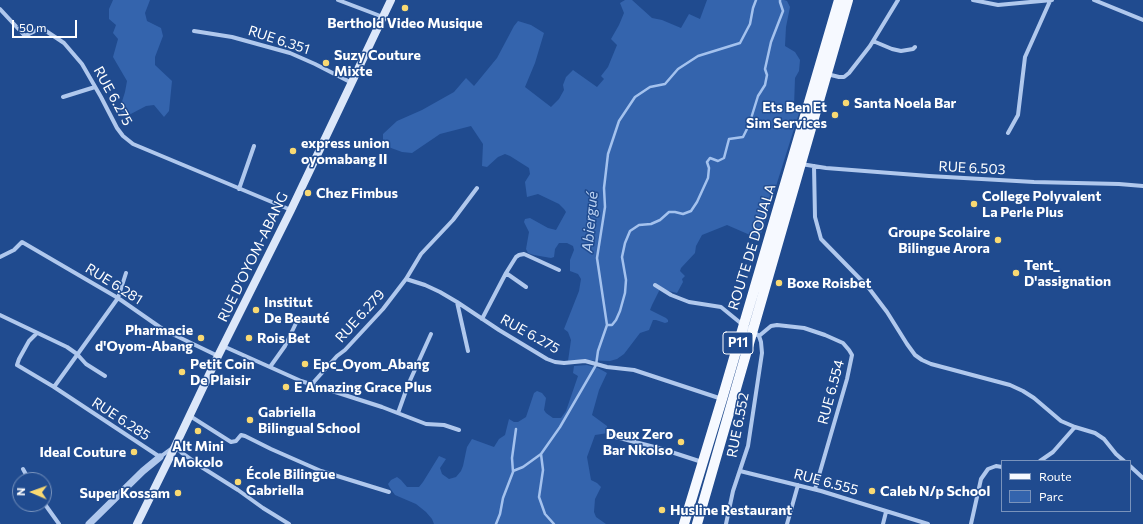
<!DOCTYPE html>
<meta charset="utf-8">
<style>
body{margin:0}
#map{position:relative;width:1143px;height:524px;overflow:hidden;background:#204b8f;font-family:Commissioner,sans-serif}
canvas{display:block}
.legend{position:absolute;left:1001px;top:460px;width:130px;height:52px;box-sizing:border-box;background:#204b8f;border:1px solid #7993bc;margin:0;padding:5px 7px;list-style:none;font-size:12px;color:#fff}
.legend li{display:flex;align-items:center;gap:8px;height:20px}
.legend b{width:20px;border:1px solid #7993bc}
.north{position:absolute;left:12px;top:472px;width:40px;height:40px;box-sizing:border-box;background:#204b8f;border:1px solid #7993bc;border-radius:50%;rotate:272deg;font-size:11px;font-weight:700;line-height:16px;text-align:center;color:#fff}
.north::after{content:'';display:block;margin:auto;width:14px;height:18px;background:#f9d972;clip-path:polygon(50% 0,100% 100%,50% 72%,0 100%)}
.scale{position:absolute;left:12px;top:20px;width:65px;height:18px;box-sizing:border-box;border:2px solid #fff;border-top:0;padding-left:5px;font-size:12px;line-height:14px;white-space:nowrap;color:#fff;-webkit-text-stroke:3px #204b8f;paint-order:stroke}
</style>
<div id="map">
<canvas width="1143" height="524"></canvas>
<ul class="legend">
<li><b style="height:5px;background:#f6f9ff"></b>Route</li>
<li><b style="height:11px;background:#3464ad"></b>Parc</li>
</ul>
<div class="north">N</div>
<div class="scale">50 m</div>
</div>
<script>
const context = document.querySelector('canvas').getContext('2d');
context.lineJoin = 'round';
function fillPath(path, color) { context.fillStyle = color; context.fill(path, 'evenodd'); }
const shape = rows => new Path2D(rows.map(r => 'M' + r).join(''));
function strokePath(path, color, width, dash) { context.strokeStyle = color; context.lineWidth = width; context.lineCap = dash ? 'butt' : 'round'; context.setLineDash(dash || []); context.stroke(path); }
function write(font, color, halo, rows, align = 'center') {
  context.font = font + ' Commissioner,sans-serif'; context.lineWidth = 3; context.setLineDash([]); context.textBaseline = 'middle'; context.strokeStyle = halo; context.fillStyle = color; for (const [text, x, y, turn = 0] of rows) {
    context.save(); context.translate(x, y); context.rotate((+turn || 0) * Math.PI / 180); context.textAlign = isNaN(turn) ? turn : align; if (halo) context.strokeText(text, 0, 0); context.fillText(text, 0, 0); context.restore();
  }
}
const green = shape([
 [113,0,150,0,145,13,147,21,161,28,163,36,155,57,155,65,172,81,169,111,164,117,154,105,146,106,127,116,121,111,120,108,125,92,127,81,113,57,118,39,113,33,116,25,109,19,109,9],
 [625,0,632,0,652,18,662,20,681,28,689,14,700,19,707,0,784,0,787,1,790,7,786,27,785,46,795,52,800,60,799,71,795,78,794,107,799,113,760,237,750,235,727,225,702,235,696,246,695,253,681,268,680,271,685,276,682,279,683,282,677,293,660,289,652,305,650,310,666,318,668,320,668,322,665,323,656,320,653,320,649,330,640,333,624,354,617,359,610,361,579,360,568,361,571,340,568,332,564,329,579,291,581,279,578,274,570,271,570,260,574,250,573,246,567,243,559,243,555,249,554,257,551,258,534,255,528,253,526,249,529,232,524,222,525,219,530,218,548,228,556,230,566,212,564,209,559,204,538,194,527,197,525,182,530,174,529,168,510,156,505,154,498,157,487,167,482,166,483,144,471,126,440,134,412,153,402,152,383,145,383,134,397,121,422,110,454,92,466,78,474,86,497,58,514,26,518,21,531,25,544,33,535,63,525,87,551,107,559,99,564,90,563,85,566,77,573,70,597,87,604,79,601,76,608,67,617,45,611,39,619,25,624,13,620,3],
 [587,365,598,368,607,373,599,390,592,415,607,426,608,433,595,435,587,457,591,480,597,483,601,487,595,499,594,512,596,517,606,524,434,524,432,519,426,512,416,504,395,495,390,488,388,484,391,480,397,477,401,480,407,487,419,487,423,482,439,456,446,459,440,468,442,474,449,479,456,477,461,471,463,466,467,447,472,439,494,447,499,439,505,435,509,419,514,422,518,422,526,417,534,393,537,391,542,393,546,398,544,410,546,413,553,418,561,418,566,411,578,376,573,373,574,366]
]);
const stream = shape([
 [607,325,612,325,616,320,620,311,625,293,626,280,622,257,625,243,630,231,639,225,651,224,660,220,669,212,675,212,683,214,691,211,697,202,708,178,709,168,707,162,710,158,718,161,724,158,729,139,743,137,749,125,758,96,765,85,767,75,765,69,771,42,783,11,780,2,780,0],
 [513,471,523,467,541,454],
 [496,524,500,514,503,498,513,472,512,458,516,429],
 [554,524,545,514,539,497,543,470,541,454,560,427,596,365,598,351,607,325,597,258,605,207,604,188,608,154,619,121,635,97,650,87,665,84,678,69,698,56,740,43,750,24,753,8,756,0]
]);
const minor = shape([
 [338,0,383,17],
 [973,0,998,5,1052,0],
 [1094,0,1143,20],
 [0,9,25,36,37,30,43,29,64,43,82,64,101,97,117,128,123,136,133,144,291,210],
 [194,31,232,37,290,53,315,64,352,83],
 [873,41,892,49,901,51,913,49,915,47],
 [827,74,839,77,844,77,849,73,870,46,898,0],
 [63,97,95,87],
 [1008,133,1018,115,1025,57,1050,1],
 [801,164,826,168,929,176,1034,182,1119,184,1143,186],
 [814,166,815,217,821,239,868,287,887,312,907,344,915,355,922,360,931,364,1010,385,1023,391,1034,398,1061,421,1075,427,1095,433,1104,439,1116,454,1124,461],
 [239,189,254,146],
 [0,257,14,250,22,242,118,298,164,330,218,356],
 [126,273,118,298,54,387,160,457,175,446,182,453,203,468,238,490,263,508,289,524],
 [506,273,526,287],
 [406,279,425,285,440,292,457,302,499,330,547,359,555,362,564,363,585,361,607,367,634,370,722,399],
 [655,285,671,295,689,302,721,307,743,325,759,336,761,342,762,353,748,446,733,491,726,524],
 [457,302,468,351],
 [0,315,67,347,77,354,86,364,105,376],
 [482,319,506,273,516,257,519,255,524,254,559,270],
 [37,333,29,341,19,359,17,365,54,387],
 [759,336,771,326,777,325,804,328,825,335,843,343,849,350,852,355,847,379,815,489],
 [223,346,301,381,382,407,426,424,444,425,459,430],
 [270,367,285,346,298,319],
 [312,384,337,356,345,350,383,309,406,279,421,254,453,220,477,188],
 [398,413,408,385,431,334],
 [190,416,231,442,236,441,241,435,245,436,271,449,321,471,389,492],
 [608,435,662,449,702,462],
 [1040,461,1053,452,1075,427],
 [1130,466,1143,478],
 [23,469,29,480],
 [740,471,821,491,928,524],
 [44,503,59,524],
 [787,524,798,485],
 [883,524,886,512],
 [971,524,981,479,988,469,996,466,1002,467]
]);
const tertiary = shape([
 [89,524,143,471,160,457]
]);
const secondary = shape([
 [137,524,169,459,218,356,291,210,391,0]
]);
const primary = shape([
 [684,524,722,399,839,0],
 [697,524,848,0]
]);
const markers = [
 [405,8,4,"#f9d972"],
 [326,63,4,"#f9d972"],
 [846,103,4,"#f9d972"],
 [835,115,4,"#f9d972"],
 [293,151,4,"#f9d972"],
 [308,193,4,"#f9d972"],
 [974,204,4,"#f9d972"],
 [998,240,4,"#f9d972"],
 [1016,273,4,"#f9d972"],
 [779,283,4,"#f9d972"],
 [256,310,4,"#f9d972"],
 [201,338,4,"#f9d972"],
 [249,338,4,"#f9d972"],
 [305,364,4,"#f9d972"],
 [182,372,4,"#f9d972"],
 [286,387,4,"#f9d972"],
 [250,420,4,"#f9d972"],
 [198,431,4,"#f9d972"],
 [681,442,4,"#f9d972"],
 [134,452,4,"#f9d972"],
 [238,482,4,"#f9d972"],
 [872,491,4,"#f9d972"],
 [178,493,4,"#f9d972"],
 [662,510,4,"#f9d972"]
];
const shields = [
 [738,343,30]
];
const shieldNames = [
 ["P11",738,343]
];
const poiNames = [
 ["Berthold Video Musique",405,23,"center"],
 ["Suzy Couture",334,55],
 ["Mixte",334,71],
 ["Santa Noela Bar",854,103],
 ["Ets Ben Et",827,107,"right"],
 ["Sim Services",827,123,"right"],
 ["express union",301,143],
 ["oyomabang II",301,159],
 ["Chez Fimbus",316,193],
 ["College Polyvalent",982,196],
 ["La Perle Plus",982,212],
 ["Groupe Scolaire",990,232,"right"],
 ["Bilingue Arora",990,248,"right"],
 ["Tent_",1024,265],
 ["D'assignation",1024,281],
 ["Boxe Roisbet",787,283],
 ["Institut",264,302],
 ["De Beauté",264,318],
 ["Pharmacie",193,330,"right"],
 ["d'Oyom-Abang",193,346,"right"],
 ["Rois Bet",257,338],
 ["Petit Coin",190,364],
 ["De Plaisir",190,380],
 ["Epc_Oyom_Abang",313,364],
 ["E Amazing Grace Plus",294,387],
 ["Gabriella",258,412],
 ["Bilingual School",258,428],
 ["Deux Zero",673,434,"right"],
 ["Bar Nkolso",673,450,"right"],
 ["Alt Mini",198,446,"center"],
 ["Mokolo",198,462,"center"],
 ["Ideal Couture",126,452,"right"],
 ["École Bilingue",246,474],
 ["Gabriella",246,490],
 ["Caleb N/p School",880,491],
 ["Super Kossam",170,493,"right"],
 ["Husline Restaurant",670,510]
];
const streetNames = [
 ["RUE 6.351",279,40,18],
 ["RUE 6.275",113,96,61],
 ["RUE 6.503",972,168,3],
 ["ROUTE DE DOUALA",752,247,-73],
 ["RUE D'OYOM-ABANG",253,257,-64],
 ["RUE 6.281",114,284,32],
 ["RUE 6.279",360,316,-48],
 ["RUE 6.275",530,334,29],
 ["RUE 6.554",831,392,-75],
 ["RUE 6.285",121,419,33],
 ["RUE 6.552",738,425,-79],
 ["RUE 6.555",826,482,15]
];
const waterNames = [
 ["Abiergué",590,222,-85]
];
fillPath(green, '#3464ad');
strokePath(stream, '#a4c2ee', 2.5);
strokePath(minor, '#b0c8ed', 4);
strokePath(tertiary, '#b0c8ed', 7);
strokePath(secondary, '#dce7f9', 8);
strokePath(primary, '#f6f9ff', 10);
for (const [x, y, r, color] of markers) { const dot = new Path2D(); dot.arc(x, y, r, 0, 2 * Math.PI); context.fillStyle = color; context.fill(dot); strokePath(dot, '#204b8f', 1.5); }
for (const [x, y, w] of shields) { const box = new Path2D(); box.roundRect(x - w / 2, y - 11, w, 22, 3); context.fillStyle = '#204b8f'; context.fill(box); strokePath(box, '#fff', 1); }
write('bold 13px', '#fff', null, shieldNames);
write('bold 14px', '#fff', '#204b8f', poiNames, 'left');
write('14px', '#fff', '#204b8f', streetNames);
write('italic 15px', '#bcd3f3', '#204b8f', waterNames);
</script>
